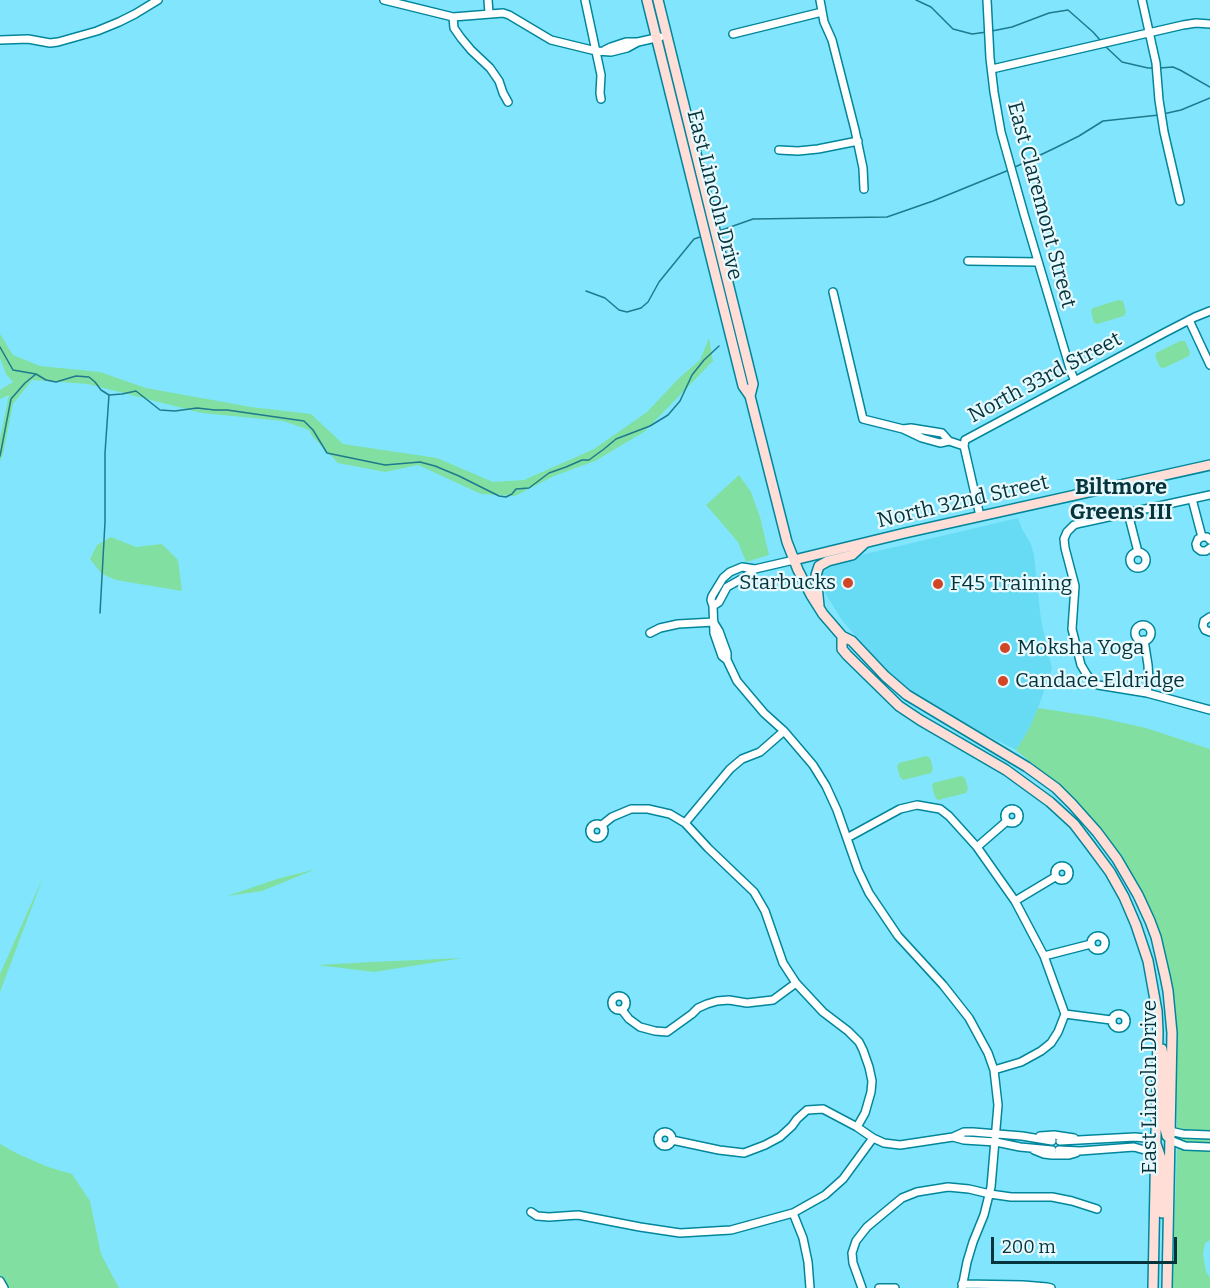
<!DOCTYPE html>
<style>
body{margin:0}
#map{position:relative;width:1210px;height:1288px;overflow:hidden;background:#81e6fd;font-family:Bitter,serif}
canvas{display:block}
.scale{position:absolute;left:991px;top:1237px;width:186px;height:27px;box-sizing:border-box;border:3px solid #05343d;border-top:0;padding-left:8px;font-size:18px;line-height:21px;white-space:nowrap;color:#05343d;-webkit-text-stroke:4px #e8fafe;paint-order:stroke}
</style>
<div id="map">
<canvas width="1210" height="1288"></canvas>
<div class="scale">200 m</div>
</div>
<script>
const context = document.querySelector('canvas').getContext('2d');
context.lineJoin = 'round';
function fillPath(path, color) { context.fillStyle = color; context.fill(path, 'evenodd'); }
const shape = rows => new Path2D(rows.map(r => 'M' + r).join(''));
function strokePath(path, color, width, dash) { context.strokeStyle = color; context.lineWidth = width; context.lineCap = dash ? 'butt' : 'round'; context.setLineDash(dash || []); context.stroke(path); }
function write(font, color, halo, rows, align = 'center') {
  context.font = font + ' Bitter,serif'; context.lineWidth = 4.5; context.setLineDash([]); context.textBaseline = 'middle'; context.strokeStyle = halo; context.fillStyle = color; for (const [text, x, y, turn = 0] of rows) {
    context.save(); context.translate(x, y); context.rotate((+turn || 0) * Math.PI / 180); context.textAlign = isNaN(turn) ? turn : align; if (halo) context.strokeText(text, 0, 0); context.fillText(text, 0, 0); context.restore();
  }
}
const built = shape([
 [1018,518,1022,529,1031,544,1034,555,1041,620,1052,669,1038,708,1029,729,1016,750,939,711,917,696,891,675,873,657,841,619,819,583,818,573,827,563]
]);
const green = shape([
 [1118,300,1123,301,1126,312,1124,316,1097,324,1094,323,1091,311,1093,308],
 [0,334,13,355,40,366,100,372,146,388,251,407,311,414,343,444,437,458,493,482,524,480,594,449,647,412,680,377,700,360,709,338,713,361,644,432,595,461,554,476,515,496,481,494,418,465,385,472,338,463,312,436,309,430,283,421,202,413,88,384,32,380,13,404,3,454,0,461,0,438,9,395,0,399,0,390,13,382,6,374,0,358],
 [1180,341,1185,341,1190,352,1189,356,1164,368,1160,367,1155,356,1156,353],
 [739,475,751,492,760,517,769,555,746,562,738,542,706,505],
 [111,537,136,547,162,544,178,560,182,591,116,580,102,574,90,559,97,545],
 [1038,708,1097,717,1146,728,1210,749,1210,1240,1205,1243,1203,1255,1206,1271,1210,1278,1210,1288,1172,1288,1177,1152,1176,1032,1173,995,1162,941,1142,892,1124,860,1100,828,1078,802,1016,750,1029,729],
 [926,756,930,758,933,769,931,773,903,780,900,777,897,767,899,763],
 [961,776,965,778,968,789,966,793,938,800,935,797,932,786,933,783],
 [316,869,262,891,227,896,277,879],
 [44,875,0,992,0,974],
 [463,958,374,972,317,965,371,962],
 [0,1144,18,1154,48,1167,72,1174,90,1201,101,1254,119,1288,0,1288]
]);
const stream = shape([
 [916,0,931,7,953,29,972,34,987,32],
 [992,31,1012,27,1049,13,1068,10,1093,32,1101,41],
 [1106,47,1122,62,1148,68,1154,68],
 [1159,68,1173,67,1180,70,1210,87],
 [1163,114,1181,110,1210,98],
 [1013,168,1055,148,1079,136,1103,121,1159,115],
 [731,228,733,266],
 [719,231,753,219,887,217,933,201,1009,170],
 [586,291,605,298,619,310,627,312,641,308,648,302,659,282,694,239,703,236],
 [0,347,13,370,36,374],
 [0,456,11,399,25,383,36,374,46,380,56,382,76,376,89,377,95,382,101,390,109,395,122,394,136,391,160,410,175,411,197,408,215,410,227,410,304,421,313,430,327,453,385,465,420,462,435,466,459,476,499,496,506,497,512,494,516,489,529,488,549,473,566,467,582,460,589,460,604,449,616,439,650,426,668,415,680,401,692,375,704,360,719,346],
 [100,613,105,522,105,453,109,395]
]);
const minor = shape([
 [384,0,453,17,503,13,509,15,551,40,596,51,611,52,627,48,638,42],
 [488,0,489,13],
 [585,0,601,75,600,93,601,99],
 [820,0,824,22,832,40,855,130,863,168,864,189],
 [987,0,990,58,994,92,1001,132,1024,214,1071,372,1075,381],
 [1142,0,1156,63,1159,100,1164,132,1180,201],
 [453,17,454,28,461,38,471,50,490,68,499,81,503,93,508,102],
 [733,34,822,12],
 [0,40,28,39,50,43,58,42,97,31,119,22,135,14,158,0],
 [605,50,611,47,626,42,638,42,660,37],
 [992,69,1183,25,1196,23,1210,24],
 [779,150,798,151,818,149,858,141],
 [968,261,1038,262],
 [833,292,863,419,903,429,911,428,942,433,949,441],
 [1189,320,1210,365],
 [903,429,922,438,940,443,949,441,964,446],
 [1210,495,1081,523,1074,525,1067,532,1064,539,1065,548,1075,586,1072,629,1081,665,1087,675,1093,682,1098,685,1147,693,1210,710],
 [1192,499,1202,537],
 [1128,513,1138,552],
 [980,516,964,446,965,440,1164,333,1195,317,1210,311],
 [1210,540,1207,537,1202,537,1198,539,1196,544,1197,548,1201,551,1206,551,1210,548],
 '1130 560a8 8 0 1 1 16 0a8 8 0 1 1-16 0Z',
 [755,569,742,567,730,572,723,578,712,596,711,600,713,606,714,633,722,656,727,660,737,681,764,713,784,731,813,765,826,786,837,810,858,870,869,893,898,936,943,985,969,1018,988,1053,994,1070,998,1105,991,1187,984,1215,973,1242,967,1262,962,1288],
 [713,606,719,602,727,587,745,577,755,569,794,560],
 [1210,617,1204,621,1203,626,1205,630,1210,632],
 [714,623,719,631,727,653,727,660],
 '1135 633a8 8 0 1 1 16 0a8 8 0 1 1-16 0Z',
 [650,633,660,628,678,624,714,622],
 [1144,640,1148,665,1149,681,1147,693],
 '1005 816a7 7 0 1 1 14 0a7 7 0 1 1-14 0Z',
 [685,823,730,769,742,759,760,752,784,731],
 '590 831a7 7 0 1 1 14 0a7 7 0 1 1-14 0Z',
 [602,825,612,817,631,809,648,809,670,814,685,823,708,848,754,892,765,911,783,963,796,983,823,1012,848,1031,859,1042,863,1050,869,1067,872,1081,871,1092,865,1113,857,1127],
 [847,838,900,809,917,805,940,809,949,816,977,847,1015,901,1044,956,1065,1014,1058,1032,1051,1043,1041,1051,1021,1062,994,1070],
 [977,847,1007,821],
 '1055 873a7 7 0 1 1 14 0a7 7 0 1 1-14 0Z',
 [1015,901,1055,877],
 '1091 943a7 7 0 1 1 14 0a7 7 0 1 1-14 0Z',
 [1044,956,1091,944],
 '612 1003a7 7 0 1 1 14 0a7 7 0 1 1-14 0Z',
 [622,1010,629,1019,640,1027,655,1031,667,1032,692,1014,698,1008,707,1004,717,1001,729,1000,747,1003,773,1000,796,983],
 '1112 1021a7 7 0 1 1 14 0a7 7 0 1 1-14 0Z',
 [1065,1014,1111,1020],
 [1170,1131,1183,1134,1210,1135],
 '658 1139a7 7 0 1 1 14 0a7 7 0 1 1-14 0Z',
 [1040,1136,1054,1135,1074,1138],
 [953,1137,964,1140,996,1142,1020,1147,1052,1150],
 [672,1140,719,1150,744,1153,765,1145,780,1137,792,1126,797,1119,807,1110,823,1109,857,1127,873,1138,884,1143,900,1145,953,1137,964,1132,973,1132,1022,1136,1052,1141],
 [1170,1140,1185,1146,1210,1147],
 [1060,1141,1135,1137,1145,1138,1155,1142],
 [1034,1150,1044,1154,1052,1155,1069,1155,1076,1153],
 [1059,1150,1080,1151,1134,1147,1155,1153],
 [531,1212,537,1216,549,1217,578,1215,640,1227,680,1233,731,1230,793,1213,825,1195,843,1179,873,1138],
 [793,1213,803,1238,808,1262,810,1288],
 [0,1281,4,1288],
 [962,1284,1023,1285,1047,1287,1051,1288],
 [862,1288,853,1263,852,1253,856,1241,867,1227,885,1212,902,1198,917,1192,948,1187,969,1189,990,1194,1011,1197,1052,1197,1072,1201,1097,1209],
 [879,1288,895,1288]
]);
const secondary = shape([
 [647,0,743,386,750,396,787,542,798,570,811,595,823,614,842,636,852,641,885,676,907,695,1027,767,1056,788,1072,804,1097,832,1117,859,1138,895,1150,921,1156,937,1165,976,1168,991,1172,1033,1167,1288],
 [658,0,753,384,750,396],
 [794,560,905,533,1210,465],
 [819,606,816,575,819,566,828,561,852,555,865,543],
 [842,636,842,649,847,655,899,706,920,720,1006,770,1050,802,1074,824,1090,845,1110,872,1124,897,1136,925,1148,961,1157,1011,1158,1032,1153,1288],
 [1162,1049,1164,1061,1163,1121,1167,1136],
 [1156,1144,1162,1161,1162,1213]
]);
const markers = [
 [848,583,6,"#d04627"],
 [938,584,6,"#d04627"],
 [1005,648,6,"#d04627"],
 [1003,681,6,"#d04627"]
];
const streetNames = [
 ["East Lincoln Drive",714,195,76],
 ["East Claremont Street",1041,205,75],
 ["North 33rd Street",1045,378,-28],
 ["North 32nd Street",963,502,-13],
 ["East Lincoln Drive",1150,1087,-90]
];
const poiNames = [
 ["Starbucks",836,583,"right"],
 ["F45 Training",950,584],
 ["Moksha Yoga",1017,648],
 ["Candace Eldridge",1015,681]
];
const neighbourhoodNames = [
 ["Biltmore",1121,488],
 ["Greens III",1121,513]
];
fillPath(built, '#68dbf4');
fillPath(green, '#80dfa1');
strokePath(stream, '#1e7a8c', 1.5);
strokePath(minor, '#02869b', 10);
strokePath(secondary, '#02869b', 12);
strokePath(minor, '#fff', 7);
strokePath(secondary, '#feded6', 9);
for (const [x, y, r, color] of markers) { const dot = new Path2D(); dot.arc(x, y, r, 0, 2 * Math.PI); context.fillStyle = color; context.fill(dot); strokePath(dot, '#e8fafe', 2); }
write('21px', '#05343d', '#e8fafe', streetNames);
write('21px', '#05343d', '#e8fafe', poiNames, 'left');
write('bold 22px', '#05343d', '#e8fafe', neighbourhoodNames);
</script>
